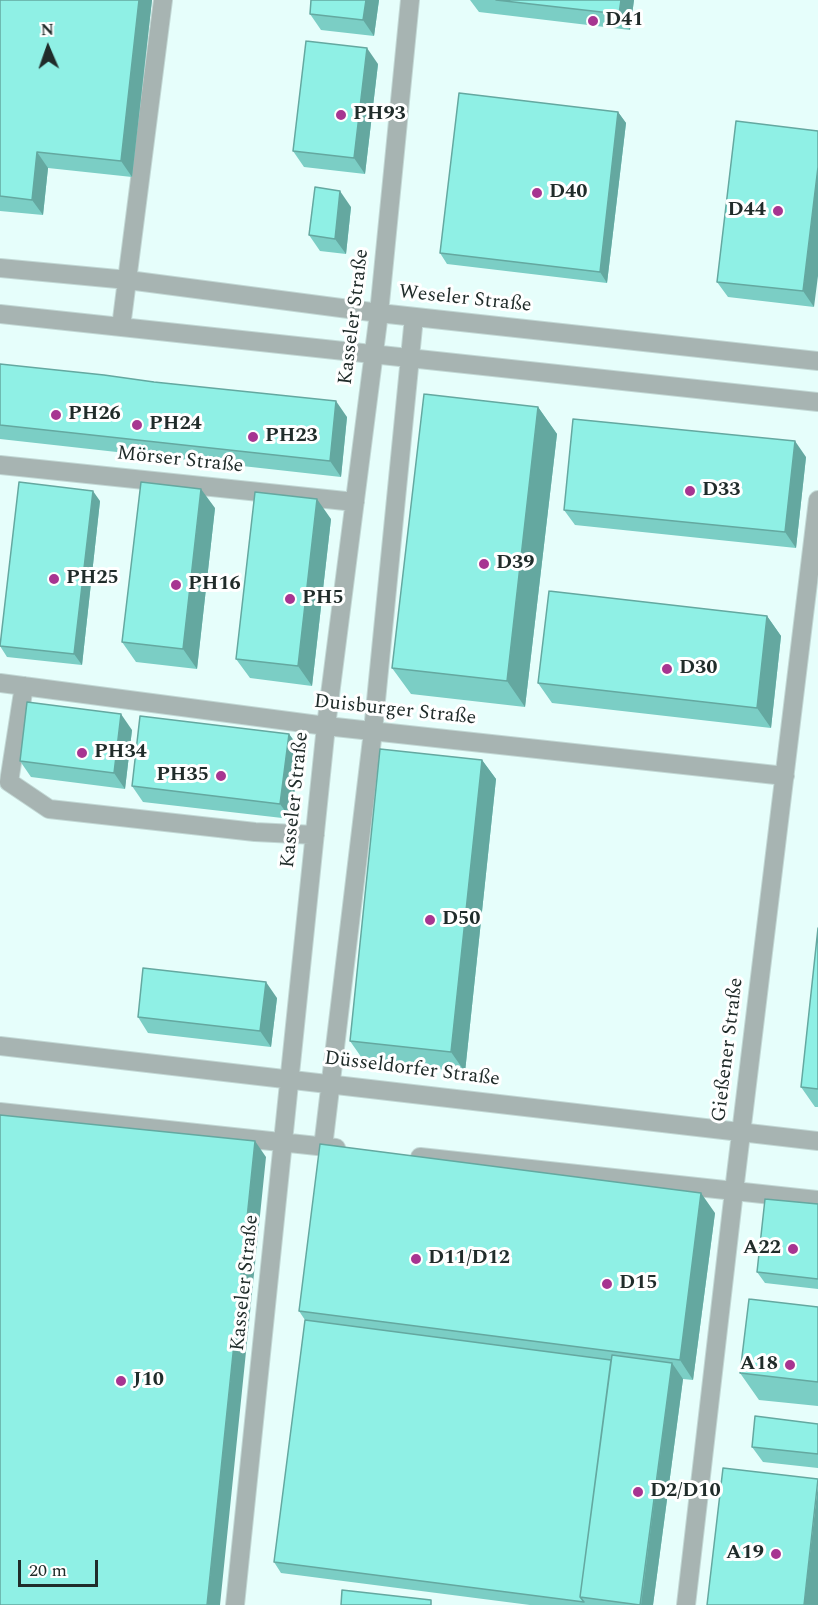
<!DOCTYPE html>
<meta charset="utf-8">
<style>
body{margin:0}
#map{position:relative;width:818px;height:1605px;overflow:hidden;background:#e6fefb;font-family:Spectral,serif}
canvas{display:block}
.north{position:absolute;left:18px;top:18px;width:60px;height:60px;-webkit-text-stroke:4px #fff;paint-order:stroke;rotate:358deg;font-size:16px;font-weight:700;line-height:24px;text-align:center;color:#202c2a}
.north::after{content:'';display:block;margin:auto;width:21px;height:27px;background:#202c2a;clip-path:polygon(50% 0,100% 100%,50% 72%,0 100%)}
.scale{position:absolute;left:18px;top:1560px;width:80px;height:27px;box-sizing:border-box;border:3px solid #202c2a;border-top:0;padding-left:8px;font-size:18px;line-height:21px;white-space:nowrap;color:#202c2a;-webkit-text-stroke:4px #fff;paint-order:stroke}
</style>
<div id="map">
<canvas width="818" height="1605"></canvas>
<div class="north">N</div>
<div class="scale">20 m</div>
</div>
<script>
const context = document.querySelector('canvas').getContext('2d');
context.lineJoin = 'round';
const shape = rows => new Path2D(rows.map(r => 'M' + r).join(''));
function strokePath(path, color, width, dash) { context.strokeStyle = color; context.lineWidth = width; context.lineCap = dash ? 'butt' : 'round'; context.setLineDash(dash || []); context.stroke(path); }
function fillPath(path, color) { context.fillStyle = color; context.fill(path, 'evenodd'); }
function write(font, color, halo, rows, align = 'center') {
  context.font = font + ' Spectral,serif'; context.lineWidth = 6; context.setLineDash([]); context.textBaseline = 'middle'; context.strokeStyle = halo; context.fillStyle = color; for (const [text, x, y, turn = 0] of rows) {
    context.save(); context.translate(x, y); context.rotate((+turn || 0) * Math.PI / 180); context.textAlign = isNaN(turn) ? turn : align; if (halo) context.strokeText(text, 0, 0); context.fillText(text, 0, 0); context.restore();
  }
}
const minor = shape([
 [0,268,128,280,379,313,818,361],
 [0,314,818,402],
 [121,327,163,0],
 [0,465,355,502],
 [0,683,326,726,785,776],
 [24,686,9,782,49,809,255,832,315,835],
 [0,1046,818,1141],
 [0,1112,336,1148],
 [323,1147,373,731,414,317],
 [420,1157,818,1200],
 [235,1605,326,726,379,313,410,0],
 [686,1605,734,1191,818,500]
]);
const wall = shape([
 [0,0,152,0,132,177,48,168,43,215,0,211],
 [311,0,379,0,374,36,321,30,310,14],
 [470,0,634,0,630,30,479,12],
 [378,64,365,174,304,167,293,151],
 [618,112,626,123,607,283,447,264,440,253],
 [736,121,814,307,728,297,717,282],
 [351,207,346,254,320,251,309,235],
 [0,364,347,417,341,477,0,439],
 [538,407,557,434,525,707,411,694,392,668],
 [806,457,796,548,575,525,564,510],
 [100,501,82,665,7,657,0,646],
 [215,508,197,669,136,662,122,642],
 [331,519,312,686,250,678,236,659],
 [767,616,781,636,771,728,552,703,538,683],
 [132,730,125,789,31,777,20,761],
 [289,734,300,749,291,819,143,802,132,786],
 [482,760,496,779,465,1072,364,1061,350,1041],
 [818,928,818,1107,815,1107,801,1087],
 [277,998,271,1047,148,1033,138,1017],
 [818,1204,818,1289,765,1283,757,1272],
 [715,1213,693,1380,683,1379,653,1605,530,1605,281,1573,274,1562,305,1320,299,1311],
 [818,1307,818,1406,759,1400,740,1373],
 [818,1424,818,1468,763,1462,752,1447]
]);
const shadedWall = shape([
 [139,0,152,0,132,177,121,161],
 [366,0,379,0,374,36,363,20],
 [621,0,634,0,630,30,619,14],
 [367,48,378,64,365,174,354,158],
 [618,112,626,123,607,283,600,272],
 [37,152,48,168,43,215,32,200],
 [818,167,818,276,814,307,803,291],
 [340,191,351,207,346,254,335,239],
 [336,401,347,417,341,477,330,461],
 [538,407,557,434,525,707,507,681],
 [795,441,806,457,796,548,785,532],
 [201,489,215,508,197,669,183,649],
 [93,491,100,501,82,665,74,654],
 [317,499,331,519,312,686,298,666],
 [767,616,781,636,771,728,757,708],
 [121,714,132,730,125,789,114,773],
 [289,734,300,749,291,819,280,804],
 [482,760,496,779,465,1072,451,1052],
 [266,982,277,998,271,1047,260,1031],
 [255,1141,266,1157,220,1605,207,1605],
 [701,1193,715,1213,693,1380,680,1360],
 [672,1363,683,1379,653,1605,641,1605],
 [818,1484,818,1605,804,1605]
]);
const building = shape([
 [0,0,139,0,121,161,37,152,32,200,0,196,0,0],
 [311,0,366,0,363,20,310,14,311,0],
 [496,0,621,0,619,14,496,0],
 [306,41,367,48,354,158,293,151,306,41],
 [459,93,618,112,600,272,440,253,459,93],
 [736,121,818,131,818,167,803,291,717,282,736,121],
 [315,187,340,191,335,239,309,235,315,187],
 [0,364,104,375,154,382,336,401,330,461,0,425,0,364],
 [424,394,538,407,507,681,392,668,424,394],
 [573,419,795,441,785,532,564,510,573,419],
 [19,482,93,491,74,654,0,646,19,482],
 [141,482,201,489,183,649,122,642,141,482],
 [255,492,317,499,298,666,236,659,255,492],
 [549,591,767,616,757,708,538,683,549,591],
 [27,702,121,714,114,773,20,761,27,702],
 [140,716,289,734,280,804,132,786,140,716],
 [380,749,482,760,451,1052,350,1041,380,749],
 [818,928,818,1089,801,1087,818,928],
 [143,968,266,982,260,1031,138,1017,143,968],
 [0,1115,255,1141,207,1605,0,1605,0,1115],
 [320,1144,701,1193,680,1360,299,1311,320,1144],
 [765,1199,818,1204,818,1279,757,1272,765,1199],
 [749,1299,818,1307,818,1382,740,1373,749,1299],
 [305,1320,611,1360,580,1597,584,1602,274,1562,305,1320],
 [612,1355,672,1363,640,1605,580,1597,612,1355],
 [755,1416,818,1424,818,1454,752,1447,755,1416],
 [723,1468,818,1479,804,1605,707,1605,723,1468],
 [342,1590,431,1600,431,1605,341,1605,342,1590]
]);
const markers = [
 [593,21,6,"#a73591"],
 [341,115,6,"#a73591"],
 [537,193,6,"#a73591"],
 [778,211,6,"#a73591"],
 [56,415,6,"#a73591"],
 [137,425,6,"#a73591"],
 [253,437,6,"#a73591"],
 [690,491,6,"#a73591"],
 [484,564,6,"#a73591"],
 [54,579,6,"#a73591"],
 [176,585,6,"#a73591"],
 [290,599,6,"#a73591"],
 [667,669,6,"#a73591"],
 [82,753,6,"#a73591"],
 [221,776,6,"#a73591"],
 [430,920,6,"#a73591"],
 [793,1249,6,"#a73591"],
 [416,1259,6,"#a73591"],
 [607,1284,6,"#a73591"],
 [790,1365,6,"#a73591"],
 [121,1381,6,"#a73591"],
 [638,1492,6,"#a73591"],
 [776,1554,6,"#a73591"]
];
const poiNames = [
 ["D41",605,21],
 ["PH93",353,115],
 ["D40",549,193],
 ["D44",766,211,"right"],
 ["PH26",68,415],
 ["PH24",149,425],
 ["PH23",265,437],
 ["D33",702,491],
 ["D39",496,564],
 ["PH25",66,579],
 ["PH16",188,585],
 ["PH5",302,599],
 ["D30",679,669],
 ["PH34",94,753],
 ["PH35",209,776,"right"],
 ["D50",442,920],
 ["A22",781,1249,"right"],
 ["D11/D12",428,1259],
 ["D15",619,1284],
 ["A18",778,1365,"right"],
 ["J10",133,1381],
 ["D2/D10",650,1492],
 ["A19",764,1554,"right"]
];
const streetNames = [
 ["Weseler Straße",465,300,6],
 ["Kasseler Straße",355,317,-83],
 ["Mörser Straße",180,461,6],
 ["Duisburger Straße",395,711,6],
 ["Kasseler Straße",296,800,-84],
 ["Gießener Straße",729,1050,-83],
 ["Düsseldorfer Straße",412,1070,7],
 ["Kasseler Straße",246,1283,-84]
];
strokePath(minor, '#c2d8d5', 20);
strokePath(minor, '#a7b4b2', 18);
fillPath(wall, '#7bcec5');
fillPath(shadedWall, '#64a8a0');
fillPath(building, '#8ff0e5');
strokePath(building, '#64a8a0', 1.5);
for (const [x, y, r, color] of markers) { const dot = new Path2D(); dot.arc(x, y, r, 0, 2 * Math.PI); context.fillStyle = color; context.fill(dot); strokePath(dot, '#fff', 2); }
write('bold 20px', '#202c2a', '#fff', poiNames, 'left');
write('20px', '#202c2a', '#fff', streetNames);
</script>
